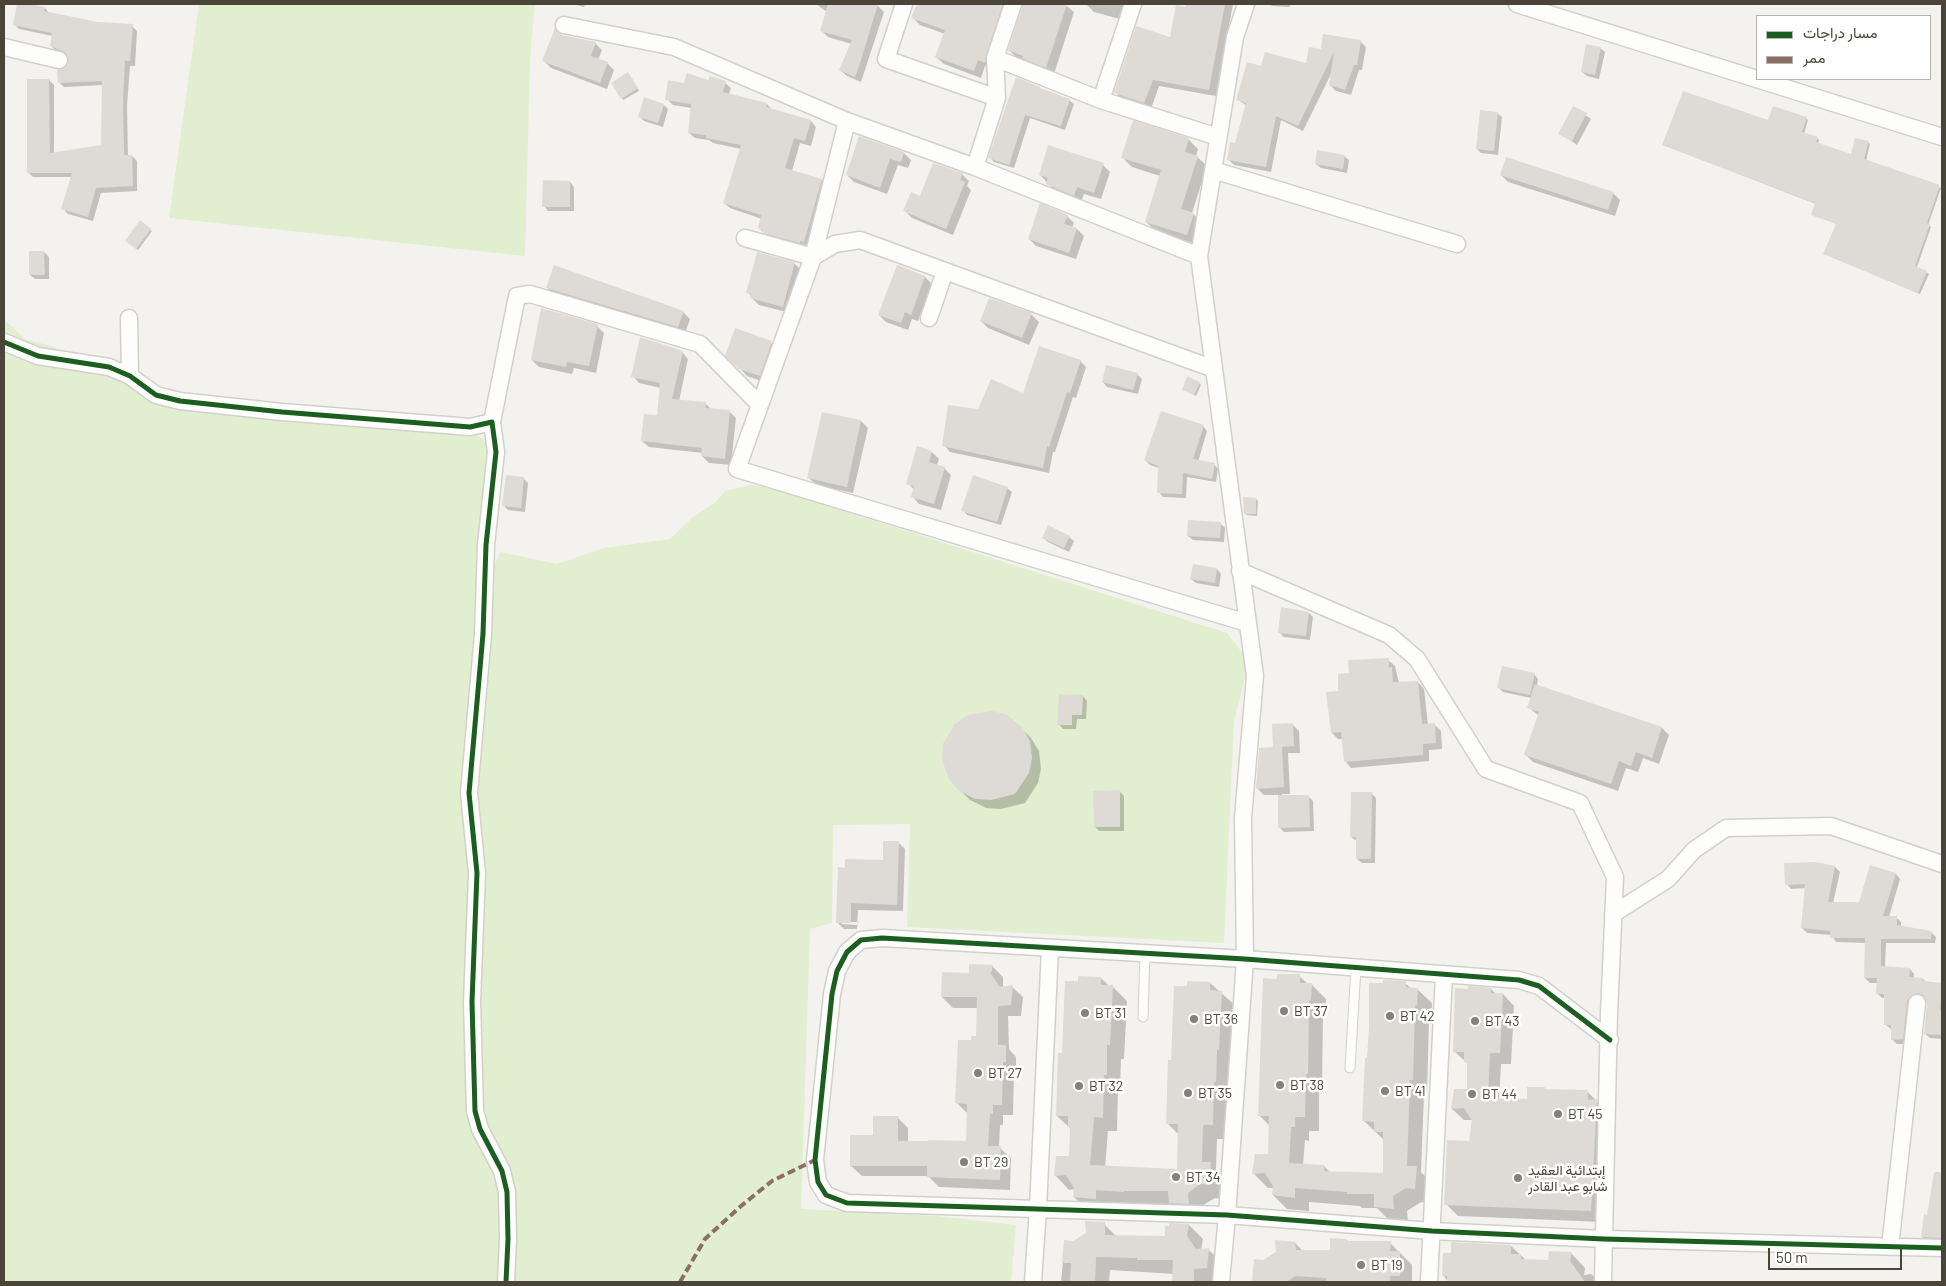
<!DOCTYPE html>
<meta charset="utf-8">
<style>
body{margin:0}
#map{position:relative;width:1946px;height:1286px;overflow:hidden;background:#f4f2ee;font-family:Barlow,Vazirmatn,sans-serif}
canvas{display:block}
.frame{position:absolute;inset:0;border:5px solid #4b4439;pointer-events:none}
.legend{position:absolute;left:1756px;top:15px;width:175px;height:65px;box-sizing:border-box;background:#fff;border:1px solid #b7b4b0;margin:0;padding:6px 9px;list-style:none;font-size:15px;color:#4b4439}
.legend li{display:flex;align-items:center;gap:10px;height:25px}
.legend b{width:25px;border:1px solid #b7b4b0}
.scale{position:absolute;left:1768px;top:1248px;width:134px;height:22px;box-sizing:border-box;border:2px solid #4b4439;border-top:0;padding-left:6px;font-size:15px;line-height:18px;white-space:nowrap;color:#4b4439;-webkit-text-stroke:4px #fff;paint-order:stroke}
</style>
<div id="map">
<canvas width="1946" height="1286"></canvas>
<div class="frame"></div>
<ul class="legend">
<li><b style="height:6px;background:#1b5e20"></b>مسار دراجات</li>
<li><b style="height:6px;background:#8d6e63"></b>ممر</li>
</ul>
<div class="scale">50 m</div>
</div>
<script>
const context = document.querySelector('canvas').getContext('2d');
context.lineJoin = 'round';
function fillPath(path, color) { context.fillStyle = color; context.fill(path, 'evenodd'); }
const shape = rows => new Path2D(rows.map(r => 'M' + r).join(''));
function strokePath(path, color, width, dash) { context.strokeStyle = color; context.lineWidth = width; context.lineCap = dash ? 'butt' : 'round'; context.setLineDash(dash || []); context.stroke(path); }
function write(font, color, halo, rows, align = 'center') {
  context.font = font + ' Barlow,Vazirmatn,sans-serif'; context.lineWidth = 5; context.setLineDash([]); context.textBaseline = 'middle'; context.strokeStyle = halo; context.fillStyle = color; for (const [text, x, y, turn = 0] of rows) {
    context.save(); context.translate(x, y); context.rotate((+turn || 0) * Math.PI / 180); context.textAlign = isNaN(turn) ? turn : align; if (halo) context.strokeText(text, 0, 0); context.fillText(text, 0, 0); context.restore();
  }
}
const green = shape([
 [199,4,535,4,530,59,525,256,169,218],
 [4,319,25,339,54,347,137,389,474,433,484,440,491,450,478,554,474,618,500,552,557,564,604,548,670,539,693,517,715,503,725,491,751,485,778,490,1227,633,1245,656,1246,667,1244,683,1234,720,1224,943,907,927,910,824,833,825,832,923,810,929,801,1209,936,1216,1016,1225,1011,1282,4,1282]
]);
const shadow = shape([
 [19,4,45,8,50,14,98,23,132,26,137,31,135,66,130,66,127,106,128,156,132,156,137,161,137,191,101,193,93,221,68,214,63,209,72,177,33,177,28,172,49,80,54,85,54,153,103,147,103,85,64,87,59,82,68,67,70,56,56,51,51,46,53,36,19,29,14,24],
 [573,4,585,4,584,7],
 [816,4,872,4,877,5,884,12,861,82,847,76,840,70,852,44,828,37,821,30,827,12],
 [918,4,1014,4,992,69,985,66,981,78,944,64,936,57,945,34,920,25,913,18],
 [1024,4,1064,4,1074,12,1054,74,1017,58,1009,50],
 [1086,4,1124,4,1120,19,1094,12],
 [1187,4,1233,4,1216,96,1159,86,1151,109,1122,99,1115,92,1171,39],
 [1270,4,1290,4,1290,7,1272,6],
 [561,36,595,43,602,50,598,60,607,63,614,70,607,89,551,68,544,61],
 [1361,42,1366,47,1362,70,1359,70,1351,95,1336,91,1330,85,1331,74,1303,131,1281,120,1271,172,1234,165,1228,159,1236,144,1247,106,1237,99,1262,68,1307,64,1322,50],
 [1600,48,1605,52,1599,79,1587,76,1582,72],
 [630,76,639,91,623,100,622,98],
 [709,82,725,83,731,88,729,94,767,104,772,110,811,121,816,127,811,146,800,143,792,171,822,180,827,186,810,247,806,246,805,248,770,238,759,228,762,219,730,208,724,203,741,149,713,143,709,140,695,138,689,133,691,108,673,105,667,99,685,84],
 [1042,90,1069,100,1074,104,1065,130,1030,118,1014,168,994,162,990,158],
 [664,105,668,109,663,127,644,121,639,116],
 [1574,107,1591,119,1577,145,1560,133],
 [1497,113,1502,117,1498,155,1481,153,1477,149],
 [1806,118,1808,120,1804,134,1817,138,1819,140,1818,144,1852,156,1868,142,1870,144,1866,161,1941,188,1928,225,1931,227,1917,267,1929,274,1920,294,1827,255,1837,224,1813,215,1816,204,1666,146,1769,122],
 [860,138,904,153,911,160,908,168,898,165,887,194,854,182,847,175],
 [1188,139,1198,149,1196,156,1207,166,1192,213,1203,223,1196,244,1156,231,1146,222,1160,176,1132,167,1122,157],
 [1344,156,1349,160,1347,173,1321,168,1316,164],
 [1103,165,1110,172,1101,199,1084,194,1081,202,1055,191,1040,175],
 [962,174,969,181,967,186,971,190,953,235,912,218,905,211,920,197],
 [1501,175,1613,193,1620,200,1615,216,1508,182],
 [570,182,574,187,574,211,548,211,544,206],
 [1067,216,1074,223,1072,228,1077,229,1084,236,1076,259,1036,246,1029,239],
 [150,230,152,231,138,250,128,242],
 [44,252,49,257,49,279,35,279,30,275],
 [794,263,801,270,790,313,759,305,752,298,748,292],
 [925,277,932,284,918,321,912,319,908,330,886,322,879,315],
 [547,288,683,312,690,319,685,333,554,295],
 [990,299,1032,315,1039,322,1029,345,988,328,981,321],
 [597,326,604,333,596,373,574,368,572,374,539,367,532,360],
 [771,343,778,350,767,383,747,376,727,355],
 [682,352,688,359,679,401,706,404,712,410,729,411,736,418,731,465,709,463,702,456,703,453,649,447,642,441,658,417,661,388,639,383,633,376],
 [1080,361,1086,367,1076,398,1073,397,1055,452,1053,452,1049,473,950,452,944,445,979,410,1024,394],
 [1137,374,1142,379,1138,394,1107,387,1103,382],
 [1199,383,1201,385,1196,396,1183,389],
 [823,413,861,421,868,428,853,493,816,485,809,478],
 [1203,426,1207,431,1198,462,1214,464,1218,469,1216,482,1187,477,1186,498,1163,497,1159,492,1159,468,1150,465,1145,460],
 [932,452,939,459,937,465,944,468,951,475,941,510,919,504,912,496,914,490,908,483],
 [523,478,528,483,525,512,508,510,504,506],
 [1007,488,1012,492,1001,525,967,515,963,510],
 [1256,499,1258,501,1257,516,1247,515,1245,514],
 [1220,523,1225,528,1224,542,1193,540,1188,536],
 [1069,537,1074,541,1069,552,1048,542,1043,538],
 [1217,569,1221,574,1219,587,1196,583,1191,579],
 [1309,613,1313,617,1310,640,1284,637,1279,632],
 [1388,660,1395,666,1399,683,1418,682,1424,689,1428,725,1434,724,1441,731,1442,749,1429,750,1429,761,1351,768,1345,761,1343,739,1338,739,1332,733,1340,693,1350,674],
 [1534,674,1538,679,1537,686,1662,728,1669,735,1659,764,1643,758,1638,772,1626,768,1618,791,1533,762,1526,755,1539,716,1528,707,1531,698,1503,692,1498,687],
 [1083,696,1087,701,1086,719,1077,719,1076,729,1063,729,1059,724],
 [1292,724,1299,731,1300,753,1288,753,1290,794,1282,794,1282,797,1309,797,1313,801,1314,831,1284,832,1279,827,1279,795,1264,795,1257,788],
 [1021,728,1031,738,1039,751,1041,769,1038,783,1025,803,1001,809,986,808,970,800,960,790],
 [1120,792,1124,796,1124,831,1099,831,1095,827],
 [1371,793,1376,798,1375,863,1362,863,1357,859,1357,841,1351,837],
 [899,843,905,849,903,911,858,910,857,929,844,929,837,922,846,869,885,861],
 [842,922,857,922,857,925,842,924],
 [1835,867,1840,872,1833,903,1860,903,1896,874,1900,879,1889,917,1896,917,1901,922,1901,927,1931,932,1936,937,1935,943,1886,943,1885,967,1910,969,1914,974,1914,978,1923,979,1927,983,1942,984,1942,1039,1930,1038,1925,1034,1928,1003,1926,998,1923,997,1914,1001,1907,1044,1897,1044,1892,1039,1892,1030,1886,1025,1885,998,1882,998,1877,993,1878,983,1870,983,1865,978,1866,943,1836,942,1831,935,1807,933,1802,928,1806,888,1791,889,1787,884],
 [992,966,1003,977,1003,988,1012,987,1023,997,1021,1016,1008,1016,1009,1049,1016,1057,1016,1072,1014,1072,1013,1115,1003,1115,1003,1125,1000,1125,999,1147,1011,1158,1010,1190,939,1187,928,1176,862,1176,851,1166,874,1136,897,1117,908,1128,908,1142,967,1142,967,1113,957,1103,972,1042,977,1037,978,1008,953,1008,942,997,971,974],
 [1299,976,1308,984,1311,984,1326,999,1325,1014,1323,1014,1322,1088,1319,1088,1319,1131,1309,1131,1309,1141,1305,1140,1303,1165,1324,1166,1330,1172,1384,1174,1384,1140,1364,1121,1368,1059,1405,983,1412,989,1417,989,1432,1003,1431,1019,1429,1019,1427,1094,1424,1094,1421,1172,1431,1182,1429,1203,1421,1202,1407,1211,1408,1222,1390,1221,1377,1208,1362,1208,1360,1206,1309,1202,1309,1211,1287,1209,1273,1195,1274,1188,1268,1188,1254,1174,1269,1155,1270,1126,1259,1115,1278,980],
 [1101,978,1109,986,1113,987,1127,1001,1124,1059,1121,1059,1120,1088,1118,1088,1117,1131,1108,1131,1105,1168,1178,1170,1179,1135,1167,1123,1172,1062,1188,987,1210,983,1236,1006,1227,1139,1217,1139,1216,1169,1225,1178,1223,1199,1215,1198,1184,1217,1172,1205,1138,1205,1088,1211,1074,1197,1075,1189,1069,1190,1055,1175,1070,1157,1071,1129,1057,1116,1063,1054,1079,982],
 [1491,989,1496,994,1503,994,1514,1006,1511,1064,1501,1064,1499,1100,1528,1100,1544,1088,1546,1091,1587,1091,1608,1113,1602,1222,1458,1216,1446,1204,1470,1142,1472,1120,1464,1120,1452,1109,1468,1090,1469,1065,1454,1051],
 [1936,1172,1942,1173,1942,1242,1927,1241,1922,1237,1928,1216],
 [1104,1224,1117,1237,1167,1237,1189,1225,1203,1239,1201,1250,1208,1249,1222,1263,1214,1282,1173,1282,1174,1274,1110,1270,1109,1282,1061,1282,1065,1241,1073,1242],
 [1347,1240,1349,1242,1390,1243,1412,1265,1412,1282,1254,1282,1263,1262,1295,1243,1303,1251,1331,1251],
 [1511,1246,1526,1260,1550,1261,1571,1253,1585,1268,1584,1275,1591,1274,1600,1282,1448,1282,1444,1276]
]);
const building = shape([
 [17,4,31,4,45,7,44,11,98,22,133,24,130,61,125,61,123,100,124,155,132,155,133,186,96,188,88,217,61,209,72,173,27,173,27,79,49,79,50,153,101,145,102,81,58,83,57,70,67,66,68,57,65,52,50,46,52,33,13,25],
 [828,4,878,4,860,63,855,77,839,70,852,40,820,31],
 [917,4,1003,4,986,55,985,63,978,60,974,71,935,57,945,30,911,18],
 [1023,4,1067,4,1046,68,1022,58,1023,56,1008,50],
 [1186,4,1225,4,1209,90,1153,80,1144,103,1114,93,1136,26,1170,37,1176,5,1185,7],
 [555,28,562,35,596,42,591,56,608,62,600,83,542,61],
 [1323,34,1361,40,1357,65,1354,65,1345,90,1329,85,1334,52,1298,126,1276,116,1266,167,1227,160,1230,142,1235,143,1246,103,1236,100,1247,62,1261,66,1265,52,1306,63,1309,47,1321,49],
 [1586,44,1601,47,1595,75,1581,72],
 [628,72,638,88,621,99,611,83],
 [687,73,708,80,710,76,726,81,723,92,767,103,766,107,811,120,805,141,794,138,785,168,822,179,804,242,800,241,800,243,763,233,763,230,758,228,761,215,723,203,741,145,706,138,706,135,688,133,691,104,665,100,668,80,684,83],
 [1016,77,1040,87,1040,88,1070,99,1061,126,1025,115,1009,165,988,158],
 [1683,91,1768,120,1773,106,1807,117,1802,132,1818,137,1816,142,1851,154,1855,138,1869,141,1864,159,1940,185,1927,223,1930,224,1915,266,1927,271,1918,293,1823,254,1836,224,1811,215,1815,203,1662,145],
 [644,97,664,104,658,123,638,117],
 [1573,106,1587,113,1572,141,1558,134],
 [1480,110,1498,112,1494,151,1476,149],
 [1133,120,1189,138,1185,152,1198,156,1181,209,1194,213,1187,235,1145,222,1161,170,1121,158],
 [859,136,904,152,901,162,890,159,880,188,846,175],
 [1048,145,1104,163,1094,193,1077,187,1074,196,1046,184,1048,178,1039,175],
 [1317,150,1345,155,1343,169,1315,164],
 [1506,157,1614,192,1608,210,1500,175],
 [933,163,963,173,960,180,965,182,946,229,903,211,911,192,920,196],
 [543,180,570,181,570,207,542,207],
 [1040,203,1068,215,1064,224,1077,228,1069,253,1028,239],
 [140,220,151,229,136,249,125,241],
 [29,251,44,251,45,275,29,275],
 [757,252,795,262,783,307,750,298,751,294,746,293],
 [554,265,684,311,678,327,546,288],
 [897,265,925,276,911,315,905,312,901,323,878,315],
 [989,298,1032,313,1022,338,980,321],
 [541,308,598,324,589,366,567,362,566,367,531,360],
 [735,328,772,341,760,376,739,369,725,356],
 [640,337,683,351,672,399,706,402,706,408,730,410,725,459,701,456,702,448,641,441,644,414,657,415,660,383,631,377],
 [1039,346,1081,360,1070,393,1067,392,1049,447,1047,446,1043,468,942,446,948,405,978,409,991,379,1023,393],
 [1106,365,1138,373,1133,390,1102,382],
 [1187,376,1200,382,1194,395,1182,390],
 [1161,411,1204,425,1193,459,1215,463,1212,479,1183,473,1182,494,1157,493,1158,466,1144,460],
 [822,412,861,420,847,487,807,478],
 [917,446,932,451,929,462,945,467,934,504,911,497,914,486,906,484],
 [506,475,524,477,521,508,502,506],
 [973,475,1008,487,997,522,961,511],
 [1243,497,1256,498,1256,514,1244,514],
 [1188,520,1221,522,1220,538,1187,536],
 [1048,525,1070,536,1064,548,1042,538],
 [1193,564,1217,568,1215,583,1190,579],
 [1281,607,1309,612,1306,636,1278,633],
 [1389,658,1389,667,1392,667,1393,682,1418,681,1422,724,1435,723,1436,743,1423,744,1423,755,1344,762,1341,732,1331,733,1326,692,1338,691,1338,674,1349,673,1348,660],
 [1502,666,1535,673,1530,695,1497,688],
 [1535,684,1662,727,1652,758,1636,752,1631,766,1619,761,1611,784,1524,755,1539,712,1527,708],
 [1059,694,1083,695,1082,715,1072,715,1072,725,1057,725],
 [991,711,1006,714,1022,727,1030,741,1032,758,1029,773,1015,794,991,800,975,799,959,791,949,779,942,760,943,744,955,724,968,715],
 [1293,723,1294,746,1282,747,1284,787,1256,789,1259,748,1273,747,1272,724],
 [1120,790,1120,827,1094,827,1093,791],
 [1351,792,1372,792,1371,859,1356,859,1356,837,1350,837],
 [1278,795,1309,795,1310,827,1278,828],
 [883,841,899,841,897,905,851,903,851,923,836,923,838,867,845,868,845,859,883,860],
 [1816,862,1835,866,1828,902,1859,902,1870,865,1896,873,1883,916,1897,916,1897,925,1932,931,1931,939,1881,939,1881,966,1910,968,1909,977,1923,978,1923,981,1942,983,1940,1010,1942,1010,1942,1035,1924,1034,1927,1004,1923,995,1918,993,1909,997,1907,1001,1903,1039,1891,1040,1891,1025,1884,1025,1884,994,1876,994,1877,978,1864,978,1865,938,1830,938,1830,931,1801,928,1805,884,1785,885,1784,863],
 [969,964,993,965,991,974,1000,987,1013,985,1011,1005,998,1006,998,1045,1006,1045,1006,1062,1003,1062,1002,1105,993,1105,993,1114,990,1114,988,1146,1001,1146,1000,1180,927,1177,927,1166,850,1166,850,1135,873,1135,873,1116,898,1116,898,1141,928,1141,928,1140,966,1141,967,1104,955,1103,958,1040,971,1040,971,1036,976,1036,977,997,941,997,942,972,969,973],
 [1277,974,1300,974,1300,983,1312,983,1311,1000,1309,1000,1308,1074,1306,1074,1305,1117,1295,1117,1295,1127,1291,1127,1289,1163,1324,1165,1324,1171,1383,1173,1383,1132,1374,1132,1374,1122,1362,1121,1365,1058,1367,1058,1369,1027,1369,983,1383,983,1383,980,1406,981,1406,987,1418,988,1417,1005,1415,1005,1413,1080,1410,1080,1407,1166,1417,1166,1415,1189,1406,1188,1393,1196,1394,1209,1374,1207,1374,1194,1347,1194,1347,1192,1295,1188,1295,1198,1272,1195,1273,1186,1265,1173,1252,1174,1255,1154,1268,1154,1269,1116,1258,1116,1263,978,1277,979],
 [1078,976,1101,977,1101,985,1113,985,1110,1045,1107,1045,1107,1075,1104,1075,1103,1118,1094,1117,1090,1165,1177,1169,1178,1124,1166,1124,1168,1060,1171,1060,1174,986,1187,986,1187,981,1210,982,1210,990,1222,991,1219,1050,1217,1050,1216,1082,1214,1082,1213,1125,1203,1125,1202,1162,1211,1162,1209,1185,1200,1184,1188,1193,1189,1204,1169,1203,1168,1191,1124,1191,1124,1192,1096,1190,1096,1199,1073,1197,1074,1188,1066,1175,1054,1176,1056,1156,1069,1156,1070,1127,1068,1127,1068,1116,1056,1116,1058,1053,1062,1053,1065,981,1078,981],
 [1468,986,1491,988,1491,993,1503,993,1500,1053,1490,1053,1488,1098,1527,1099,1527,1087,1545,1087,1544,1089,1588,1090,1588,1100,1597,1099,1591,1211,1444,1205,1447,1140,1469,1141,1472,1121,1464,1108,1451,1109,1454,1089,1467,1089,1467,1062,1464,1062,1464,1052,1453,1052,1455,988,1468,989],
 [1934,1172,1942,1173,1942,1238,1921,1237,1924,1214,1927,1215],
 [1085,1221,1105,1222,1105,1235,1165,1236,1165,1226,1169,1226,1169,1223,1189,1224,1187,1236,1196,1249,1209,1248,1207,1268,1194,1269,1194,1282,1172,1282,1173,1260,1137,1260,1137,1258,1096,1257,1095,1282,1070,1282,1071,1263,1062,1263,1064,1240,1073,1241,1086,1233],
 [1330,1238,1347,1239,1347,1241,1391,1241,1390,1251,1400,1251,1400,1276,1390,1276,1390,1282,1326,1282,1326,1278,1295,1276,1287,1282,1252,1282,1254,1259,1263,1260,1276,1252,1275,1240,1295,1242,1296,1250,1330,1250],
 [1451,1242,1511,1245,1511,1254,1521,1254,1521,1259,1548,1260,1549,1251,1572,1252,1570,1261,1585,1282,1447,1282,1447,1276,1442,1276,1443,1253,1451,1253]
]);
const service = shape([
 [1143,1017,1145,953],
 [1350,1068,1356,968]
]);
const minor = shape([
 [904,4,886,59,997,98],
 [1013,4,995,58,997,98,975,167,1199,256],
 [1517,4,1942,137],
 [564,25,674,47,847,121,813,257,737,469,1247,623],
 [4,47,59,60],
 [995,58,1101,100,1133,4],
 [1101,100,1218,137],
 [847,121,975,167],
 [1213,170,1457,244],
 [745,238,813,257,835,244,860,240,945,271],
 [129,318,130,376],
 [929,318,945,271,1214,369],
 [4,342,38,356,109,367,130,376,156,395,180,401,282,412,470,427,492,422,496,452,486,545,483,634,469,793,477,873,472,1002,475,1111,480,1129,502,1171,507,1192,508,1239,506,1282],
 [492,422,517,296,530,294,700,344,759,404],
 [1240,571,1389,635,1417,659,1486,769,1580,803,1615,877,1609,1014,1603,1282],
 [1613,914,1668,879,1694,850,1726,828,1831,826,1942,864],
 [1610,1040,1539,986,1519,980,1245,959,882,938,861,940,847,952,837,971,832,994,815,1160,818,1182,826,1195,847,1203,1227,1215,1432,1231,1604,1239,1942,1248],
 [1890,1247,1917,1003],
 [1033,1282,1038,1209,1050,948],
 [1221,1282,1227,1215,1245,959,1243,818,1255,676,1199,256,1235,37,1246,4],
 [1429,1282,1444,974]
]);
const quiet = shape([
 [680,1282,705,1239,741,1206,772,1181,815,1160]
]);
const cycleway = shape([
 [4,342,38,356,109,367,130,376,156,395,180,401,282,412,470,427,492,422,496,452,486,545,483,634,469,793,477,873,472,1002,475,1111,480,1129,502,1171,507,1192,508,1239,506,1282],
 [1610,1040,1539,986,1519,980,1245,959,882,938,861,940,847,952,837,971,832,994,815,1160,818,1182,826,1195,847,1203,1227,1215,1432,1231,1604,1239,1942,1248]
]);
const markers = [
 [1284,1011,5,"#868178"],
 [1085,1013,5,"#868178"],
 [1390,1016,5,"#868178"],
 [1194,1019,5,"#868178"],
 [1475,1021,5,"#868178"],
 [978,1073,5,"#868178"],
 [1280,1085,5,"#868178"],
 [1079,1086,5,"#868178"],
 [1385,1091,5,"#868178"],
 [1188,1093,5,"#868178"],
 [1472,1094,5,"#868178"],
 [1558,1114,5,"#868178"],
 [964,1162,5,"#868178"],
 [1176,1177,5,"#868178"],
 [1518,1178,5,"#868178"],
 [1361,1265,5,"#868178"]
];
const poiNames = [
 ["BT 37",1294,1011],
 ["BT 31",1095,1013],
 ["BT 42",1400,1016],
 ["BT 36",1204,1019],
 ["BT 43",1485,1021],
 ["BT 27",988,1073],
 ["BT 38",1290,1085],
 ["BT 32",1089,1086],
 ["BT 41",1395,1091],
 ["BT 35",1198,1093],
 ["BT 44",1482,1094],
 ["BT 45",1568,1114],
 ["BT 29",974,1162],
 ["إبتدائية العقيد",1528,1170],
 ["شابو عبد القادر",1528,1186],
 ["BT 34",1186,1177],
 ["BT 19",1371,1265]
];
fillPath(green, '#e1eecf');
fillPath(shadow, '#0003');
fillPath(building, '#dedbd6');
strokePath(service, '#d2d0cb', 11);
strokePath(minor, '#d2d0cb', 19);
strokePath(service, '#fdfdfc', 9);
strokePath(minor, '#fdfdfc', 16);
strokePath(quiet, '#8d6e63', 4, [8, 4]);
strokePath(cycleway, '#1b5e20', 5);
for (const [x, y, r, color] of markers) { const dot = new Path2D(); dot.arc(x, y, r, 0, 2 * Math.PI); context.fillStyle = color; context.fill(dot); strokePath(dot, '#fff', 2); }
write('14px', '#4b4439', '#fff', poiNames, 'left');
</script>
